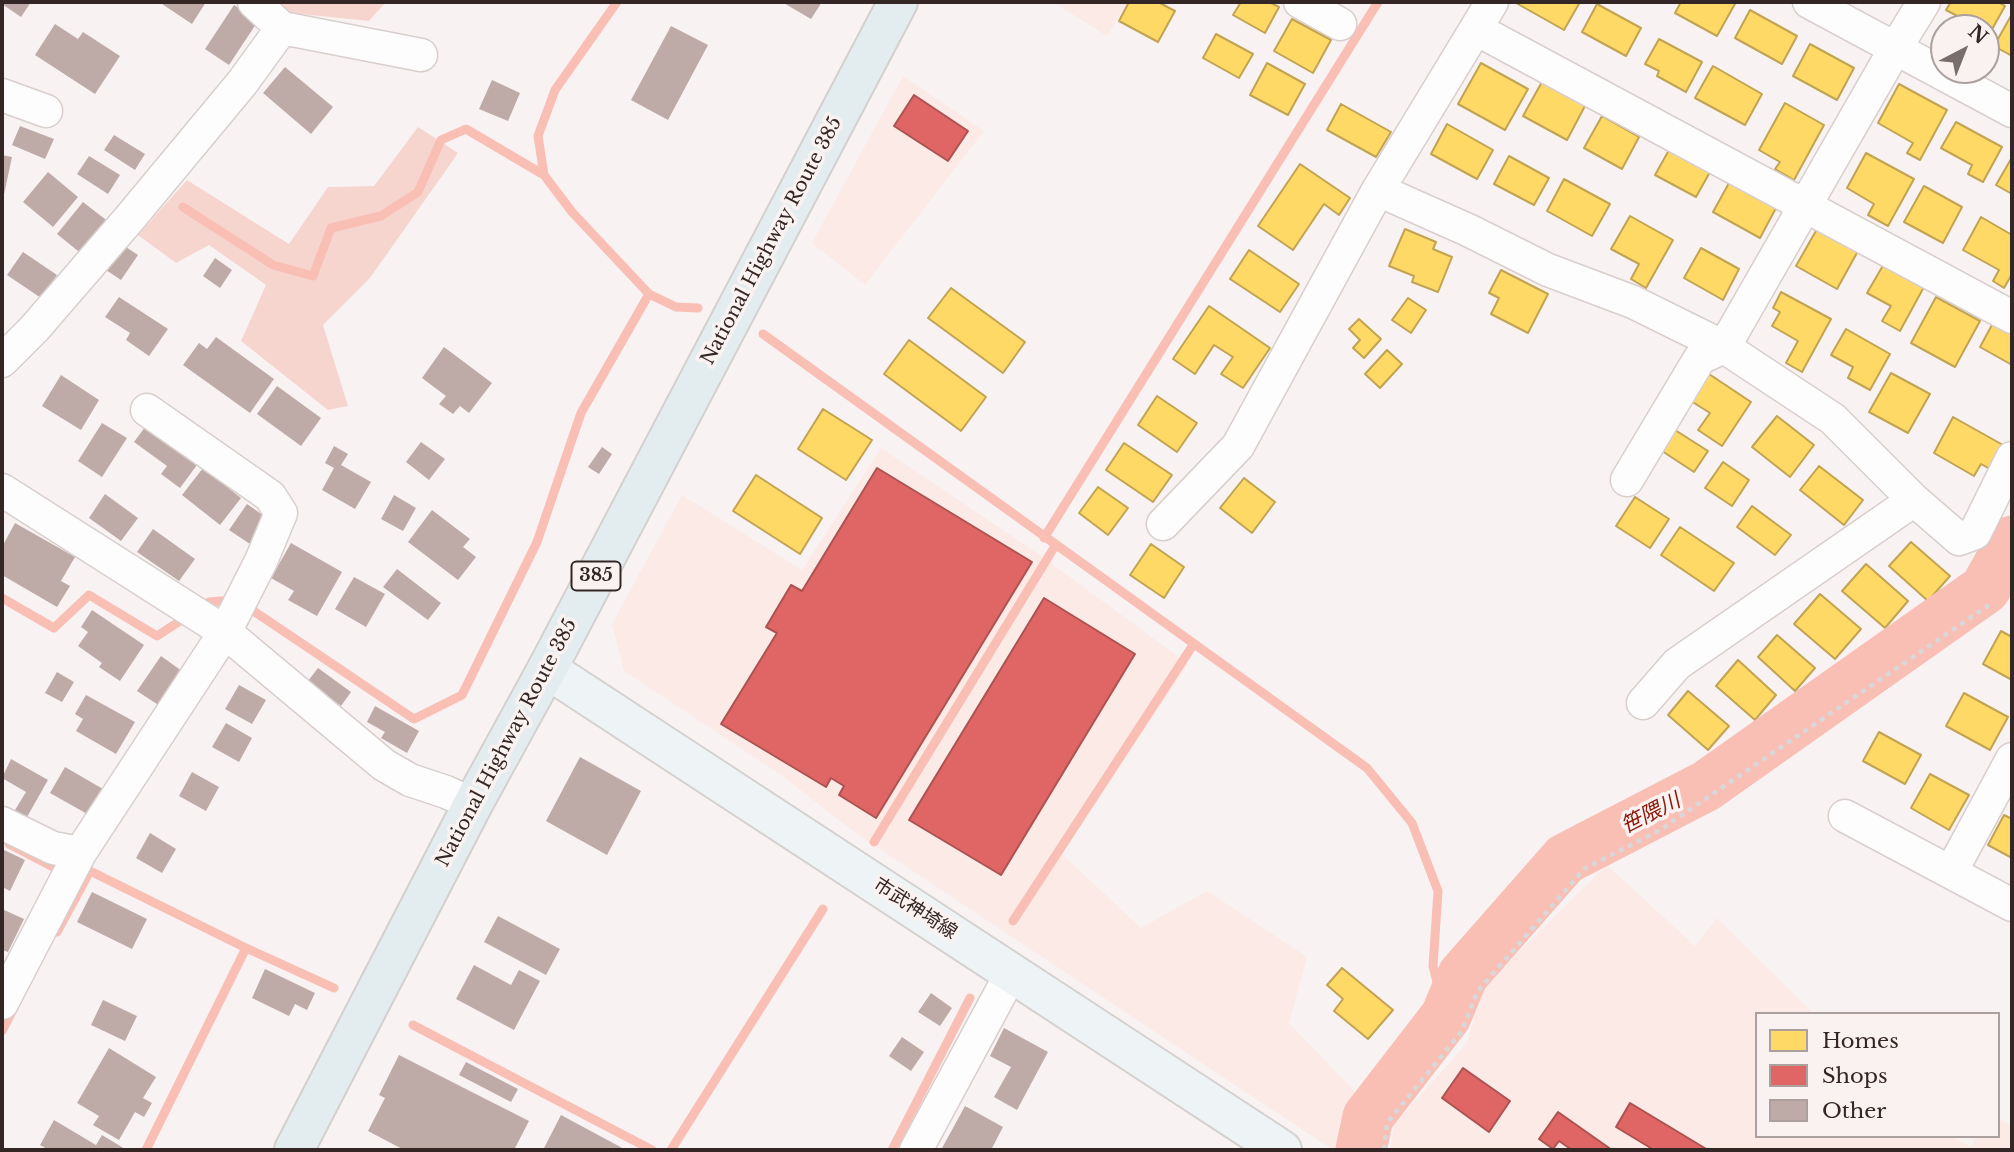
<!DOCTYPE html>
<meta charset="utf-8">
<style>
body{margin:0}
#map{position:relative;width:2014px;height:1152px;overflow:hidden;background:#f8f3f2;font-family:"Libre Baskerville",serif}
canvas{display:block}
.frame{position:absolute;inset:0;border:4px solid #342624;pointer-events:none}
.legend{position:absolute;left:1755px;top:1012px;width:245px;height:126px;box-sizing:border-box;background:#faf2f0;border:2px solid #aba09e;margin:0;padding:9px 12px;list-style:none;font-size:21px;color:#342624}
.legend li{display:flex;align-items:center;gap:14px;height:35px}
.legend b{width:35px;border:2px solid #aba09e}
.north{position:absolute;left:1930px;top:14px;width:70px;height:70px;box-sizing:border-box;background:#faf2f0;border:2px solid #aba09e;border-radius:50%;rotate:42deg;font-size:19px;font-weight:700;line-height:28px;text-align:center;color:#342624}
.north::after{content:'';display:block;margin:auto;width:24px;height:32px;background:#796e6c;clip-path:polygon(50% 0,100% 100%,50% 72%,0 100%)}
</style>
<div id="map">
<canvas width="2014" height="1152"></canvas>
<div class="frame"></div>
<ul class="legend">
<li><b style="height:19px;background:#ffd966"></b>Homes</li>
<li><b style="height:19px;background:#e06666"></b>Shops</li>
<li><b style="height:19px;background:#beaaa7"></b>Other</li>
</ul>
<div class="north">N</div>
</div>
<script>
const context = document.querySelector('canvas').getContext('2d');
context.lineJoin = 'round';
function fillPath(path, color) { context.fillStyle = color; context.fill(path, 'evenodd'); }
const shape = rows => new Path2D(rows.map(r => 'M' + r).join(''));
function strokePath(path, color, width, dash) { context.strokeStyle = color; context.lineWidth = width; context.lineCap = dash ? 'butt' : 'round'; context.setLineDash(dash || []); context.stroke(path); }
function write(font, color, halo, rows, align = 'center') {
  context.font = font + ' "Libre Baskerville","Noto Sans JP",serif'; context.lineWidth = 7; context.setLineDash([]); context.textBaseline = 'middle'; context.strokeStyle = halo; context.fillStyle = color; for (const [text, x, y, turn = 0] of rows) {
    context.save(); context.translate(x, y); context.rotate((+turn || 0) * Math.PI / 180); context.textAlign = isNaN(turn) ? turn : align; if (halo) context.strokeText(text, 0, 0); context.fillText(text, 0, 0); context.restore();
  }
}
const built = shape([
 [1053,2,1127,2,1107,36],
 [903,76,984,131,865,285,812,243],
 [881,448,1040,555,1188,664,1062,854,1141,928,1207,891,1307,957,1289,1023,1363,1100,1340,1150,1333,1150,857,834,781,775,624,671,612,624,682,495,802,570],
 [1607,865,1695,946,1717,918,1814,1014,1757,1014,1757,1136,1951,1136,1971,1147,1977,1136,1998,1136,1998,1119,2012,1126,2012,1150,1390,1150,1394,1125,1466,1044,1485,985]
]);
const green = shape([
 [275,2,386,2,369,21,281,12],
 [418,127,458,153,370,278,323,325,348,406,328,410,241,341,266,285,209,245,176,263,138,235,187,180,289,244,328,187,374,186]
]);
const homes = shape([
 [1129,2,1158,2,1175,11,1158,42,1119,21,1129,2],
 [1241,2,1269,2,1279,7,1265,33,1233,15,1241,2],
 [1517,2,1580,2,1564,30,1516,3,1517,2],
 [1681,2,1736,2,1717,36,1675,13,1681,2],
 [1951,2,1998,2,2005,6,1986,40,1986,28,1975,28,1976,26,1946,10,1951,2],
 [1597,4,1641,28,1626,56,1582,32,1597,4],
 [1750,10,1797,36,1782,64,1735,38,1750,10],
 [2012,14,2012,56,1994,46,2012,14],
 [1292,19,1331,40,1313,73,1274,51,1292,19],
 [1216,34,1253,54,1239,78,1203,58,1216,34],
 [1659,39,1702,62,1686,92,1657,76,1659,71,1645,64,1659,39],
 [1810,44,1854,68,1837,100,1793,76,1810,44],
 [1267,63,1305,84,1288,115,1250,95,1267,63],
 [1481,63,1528,89,1505,130,1458,104,1481,63],
 [1713,66,1762,94,1745,125,1695,98,1713,66],
 [1543,80,1586,104,1567,140,1523,116,1543,80],
 [1899,84,1947,110,1920,160,1907,153,1913,143,1878,123,1899,84],
 [1785,103,1824,125,1794,180,1775,169,1780,162,1759,150,1785,103],
 [1341,104,1391,132,1376,157,1327,130,1341,104],
 [1602,116,1639,137,1622,169,1584,148,1602,116],
 [1956,122,2002,147,1983,182,1968,174,1972,165,1941,148,1956,122],
 [1447,124,1493,150,1477,179,1431,154,1447,124],
 [1669,150,1710,172,1696,197,1655,175,1669,150],
 [1866,153,1914,179,1888,226,1868,215,1874,204,1847,188,1866,153],
 [1509,156,1549,178,1534,205,1494,184,1509,156],
 [2011,159,2012,160,2012,194,1996,185,2011,159],
 [1300,164,1350,198,1339,215,1324,204,1293,250,1258,226,1300,164],
 [1564,179,1610,204,1592,236,1547,211,1564,179],
 [1729,183,1776,208,1760,238,1713,212,1729,183],
 [1924,186,1962,207,1943,243,1904,222,1924,186],
 [1630,216,1673,240,1646,288,1631,279,1639,264,1611,249,1630,216],
 [1981,217,2012,235,2012,274,2004,288,1993,281,1999,270,1963,250,1981,217],
 [1405,229,1436,242,1433,249,1452,257,1438,292,1412,282,1414,276,1389,266,1405,229],
 [1817,229,1858,251,1837,289,1796,266,1817,229],
 [1701,248,1739,269,1723,300,1684,278,1701,248],
 [1249,250,1299,284,1280,312,1230,279,1249,250],
 [1885,262,1925,285,1900,331,1882,321,1891,306,1867,293,1885,262],
 [1501,270,1548,294,1528,333,1491,314,1499,298,1489,293,1501,270],
 [951,288,1025,342,1003,373,928,318,951,288],
 [1781,292,1831,319,1802,372,1786,363,1798,341,1772,326,1780,312,1773,308,1781,292],
 [1936,297,1980,321,1955,367,1911,343,1936,297],
 [1408,298,1426,310,1411,333,1392,320,1408,298],
 [1209,306,1270,348,1243,388,1221,374,1233,357,1214,345,1195,374,1173,359,1209,306],
 [1359,319,1381,339,1364,358,1353,348,1360,340,1349,329,1359,319],
 [1993,323,2012,334,2012,365,1980,347,1993,323],
 [1846,329,1890,354,1870,390,1848,378,1853,367,1831,355,1846,329],
 [909,340,986,397,961,431,884,374,909,340],
 [1387,350,1402,364,1380,388,1365,374,1387,350],
 [1891,373,1930,394,1908,433,1869,412,1891,373],
 [1709,374,1751,402,1722,446,1698,430,1710,413,1691,401,1709,374],
 [1157,396,1197,423,1177,452,1138,425,1157,396],
 [823,409,872,440,846,480,798,449,823,409],
 [1777,416,1814,445,1790,477,1752,447,1777,416],
 [1953,417,2003,445,1990,469,1981,464,1974,476,1934,453,1953,417],
 [1675,430,1708,451,1694,472,1662,451,1675,430],
 [1124,443,1172,475,1153,502,1106,470,1124,443],
 [1723,462,1749,480,1732,506,1705,488,1723,462],
 [1819,466,1863,500,1844,525,1800,490,1819,466],
 [756,475,822,518,800,554,733,511,756,475],
 [1244,478,1275,502,1252,533,1220,508,1244,478],
 [1098,487,1128,508,1108,535,1079,513,1098,487],
 [1635,497,1669,519,1650,548,1616,526,1635,497],
 [1752,506,1791,535,1775,555,1737,527,1752,506],
 [1680,527,1734,563,1714,591,1661,555,1680,527],
 [1911,542,1950,576,1928,601,1889,566,1911,542],
 [1151,544,1184,567,1164,598,1130,575,1151,544],
 [1866,564,1908,601,1885,628,1842,591,1866,564],
 [1820,594,1861,629,1835,659,1794,624,1820,594],
 [2001,631,2012,637,2012,680,1983,664,2001,631],
 [1777,635,1815,668,1795,691,1758,657,1777,635],
 [1738,660,1776,695,1755,720,1716,686,1738,660],
 [1688,691,1729,726,1708,750,1668,715,1688,691],
 [1964,693,2008,717,1990,750,1946,726,1964,693],
 [1879,732,1921,755,1905,784,1863,761,1879,732],
 [1930,774,1969,795,1949,830,1911,808,1930,774],
 [2004,815,2012,819,2012,858,1988,845,2004,815],
 [1342,968,1393,1010,1368,1039,1334,1011,1343,999,1327,985,1342,968]
]);
const shops = shape([
 [914,95,968,131,948,161,894,126,914,95],
 [877,468,1032,562,876,818,839,795,844,786,831,778,826,787,721,724,777,633,766,627,791,585,802,591,877,468],
 [1044,598,1135,654,1001,875,909,820,1044,598],
 [1463,1068,1510,1101,1489,1132,1442,1098,1463,1068],
 [1630,1103,1708,1150,1654,1150,1616,1127,1630,1103],
 [1558,1112,1612,1150,1572,1150,1559,1141,1553,1149,1539,1139,1558,1112]
]);
const stream = shape([
 [617,2,555,90,538,136,544,175,572,212,649,294,676,307,698,308],
 [183,207,273,265,313,276,331,228,381,216,418,192,441,140,466,129,544,175],
 [763,334,1367,768,1412,823,1438,891,1433,966,1446,1016],
 [1044,538,1378,2],
 [2,598,54,628,89,595,157,636,180,621],
 [209,602,232,600],
 [255,612,414,719,462,695,537,542,581,413,649,294],
 [874,842,1055,546],
 [9,844,57,869],
 [1013,921,1193,645],
 [57,932,90,871,246,948,146,1150],
 [246,948,334,988],
 [413,1025,652,1150],
 [2,1031,14,1008],
 [671,1150,823,909],
 [892,1150,970,998]
]);
const river = shape([
 [1361,1150,1368,1117,1446,1016,1463,975,1565,859,1706,786,1985,589,2012,541]
]);
const building = shape([
 [2,2,31,2,21,17,2,4],
 [159,2,206,2,192,24],
 [782,2,822,2,811,19],
 [234,5,258,21,229,65,205,49],
 [55,24,78,39,83,32,120,56,95,94,35,55],
 [671,26,708,45,668,120,631,100],
 [285,67,333,107,311,134,263,93],
 [492,80,520,93,508,121,479,109],
 [20,126,54,139,45,159,12,145],
 [114,135,145,154,135,170,104,150],
 [2,155,12,157,3,199,2,199],
 [89,156,120,175,108,194,77,174],
 [48,172,78,197,53,227,23,202],
 [83,202,110,223,83,255,57,234],
 [123,245,138,255,121,280,106,270],
 [23,252,57,275,41,298,7,275],
 [215,258,232,270,220,288,203,276],
 [119,297,168,329,149,356,126,340,130,333,105,317],
 [216,337,274,379,250,413,183,365,199,343,207,349],
 [444,347,492,383,469,413,460,406,453,414,439,404,446,396,422,378],
 [61,375,99,400,81,430,42,406],
 [277,386,321,418,301,446,257,414],
 [102,423,127,438,102,477,78,461],
 [148,423,200,461,180,488,161,474,167,466,134,442],
 [421,442,445,459,429,480,406,462],
 [334,446,348,454,341,465,371,482,355,509,322,490,334,468,325,463],
 [602,447,612,454,599,474,588,467],
 [203,468,241,498,220,525,182,495],
 [105,494,138,518,121,541,89,518],
 [394,495,416,508,403,531,381,519],
 [247,504,267,518,250,544,229,530],
 [432,510,470,539,463,547,476,557,458,580,408,542],
 [15,523,75,557,61,581,70,586,57,607,2,575,2,547],
 [153,529,195,559,179,581,137,552],
 [291,543,342,572,317,616,288,600,294,591,271,578],
 [397,569,441,603,428,620,383,587],
 [354,577,385,594,366,627,335,609],
 [92,610,144,645,120,681,99,667,102,663,78,646,88,632,81,627],
 [161,656,186,674,163,708,137,691],
 [318,668,351,692,341,706,308,681],
 [57,672,74,682,62,702,45,693],
 [239,685,266,700,252,724,225,709],
 [86,695,135,722,116,754,76,731,83,719,75,714],
 [375,706,419,731,407,753,381,738,385,732,367,722],
 [226,723,252,738,239,762,212,747],
 [580,757,641,791,607,855,546,821],
 [11,759,48,780,27,817,15,810,26,792,2,778],
 [65,767,103,789,89,815,50,793],
 [192,772,219,787,206,811,179,796],
 [150,833,176,849,162,873,136,858],
 [2,849,25,860,10,891,2,887],
 [92,892,147,919,132,949,77,922],
 [2,909,24,919,8,952,2,950],
 [498,916,560,949,546,975,484,942],
 [474,965,511,985,519,970,540,981,514,1030,456,999],
 [265,969,315,993,307,1010,295,1004,289,1016,252,998],
 [931,993,952,1008,940,1026,918,1012],
 [103,1000,137,1016,125,1041,91,1025],
 [1004,1028,1048,1052,1017,1110,994,1097,1011,1067,990,1056],
 [902,1037,924,1052,911,1071,889,1056],
 [109,1048,156,1077,143,1098,152,1103,144,1117,135,1112,119,1140,93,1125,99,1116,77,1103],
 [399,1055,529,1121,514,1150,404,1150,368,1131,385,1098,379,1095],
 [466,1062,518,1089,511,1102,459,1075],
 [965,1106,1003,1127,991,1150,941,1150],
 [561,1115,626,1150,543,1150],
 [54,1120,96,1145,102,1135,125,1149,49,1150,40,1145]
]);
const path = shape([
 [1384,1150,1387,1123,1462,1031,1477,992,1584,869,1660,830,1989,605]
]);
const minor = shape([
 [254,2,282,28],
 [1300,2,1340,24],
 [1492,2,1378,190,1468,230,1548,270,1633,302,1724,347,1833,419,1914,500,1959,539,1975,533,2012,458],
 [1809,2,2012,111],
 [1476,29,2012,317],
 [2,95,46,111],
 [2,361,34,329,129,219,242,83,282,28,421,55],
 [1627,480,1700,358,1724,347,1895,49,1924,2],
 [2,490,225,632,384,765,410,780,446,792,473,804],
 [1163,524,1238,446,1378,190],
 [1643,703,1677,664,1914,500],
 [1845,816,2012,905],
 [2,823,53,848,80,853],
 [1951,872,2012,759],
 [2,1003,80,853,225,632,261,561,281,513,270,496,147,410],
 [916,1150,1012,972]
]);
const major = shape([
 [547,669,1282,1150]
]);
const highway = shape([
 [294,1150,473,804,547,669,898,2]
]);
const shields = [
 [596,576,49]
];
const shieldNames = [
 ["385",596,576]
];
const streetNames = [
 ["National Highway Route 385",772,241,-62],
 ["National Highway Route 385",507,743,-62],
 ["市武神埼線",915,909,33]
];
const waterNames = [
 ["笹隈川",1651,814,-27]
];
fillPath(built, '#fbeae6');
fillPath(green, '#f7d5cf');
fillPath(homes, '#ffd966');
strokePath(homes, '#c2a352', 2);
fillPath(shops, '#e06666');
strokePath(shops, '#ac5352', 2);
strokePath(stream, '#f9beb4', 9);
strokePath(river, '#f9beb4', 51);
fillPath(building, '#beaaa7');
strokePath(minor, '#d8cfcd', 35);
strokePath(major, '#d4d0ce', 42);
strokePath(highway, '#d4d0ce', 42);
strokePath(path, '#d9d8d8', 4.5, [5, 5]);
strokePath(minor, '#fefdfd', 32);
strokePath(major, '#eef3f5', 38);
strokePath(highway, '#e3edf0', 38);
for (const [x, y, w] of shields) { const box = new Path2D(); box.roundRect(x - w / 2, y - 14.5, w, 29, 5); context.fillStyle = '#faf2f0'; context.fill(box); strokePath(box, '#342624', 2); }
write('bold 18px', '#342624', null, shieldNames);
write('19px', '#342624', '#faf2f0', streetNames);
write('italic 21px', '#8c1608', '#faf2f0', waterNames);
</script>
